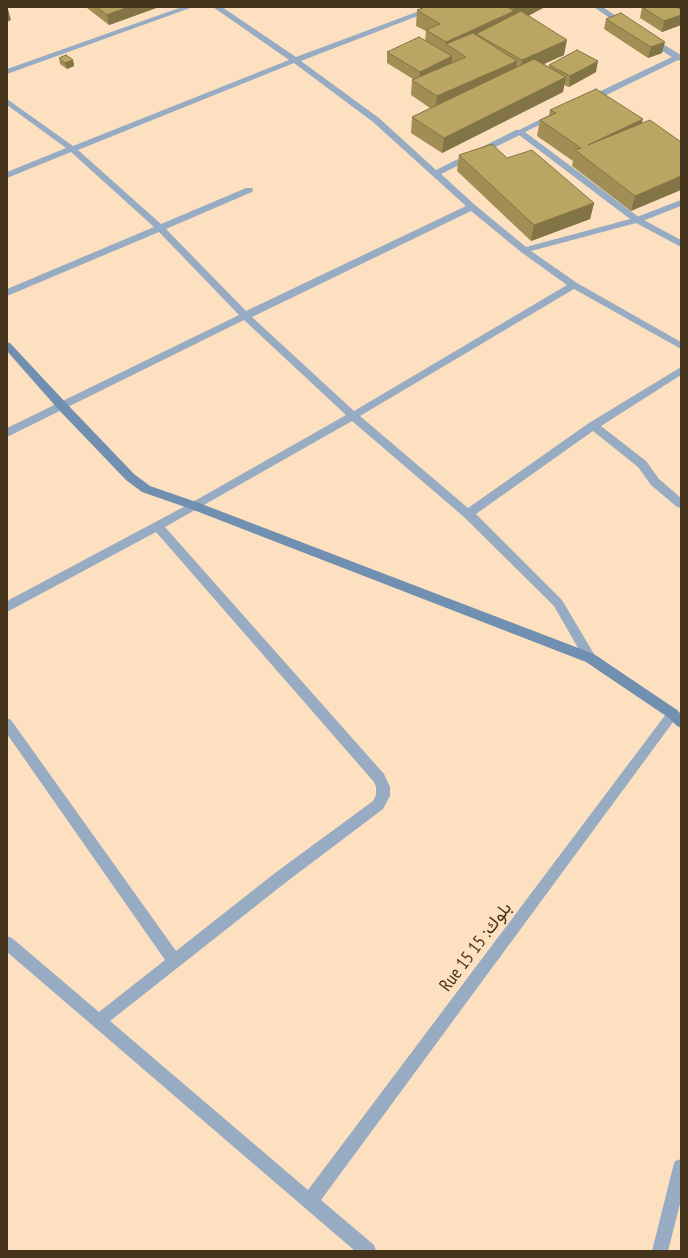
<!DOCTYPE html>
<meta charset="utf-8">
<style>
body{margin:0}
#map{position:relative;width:688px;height:1258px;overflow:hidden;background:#fde0bf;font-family:"PT Sans Narrow",sans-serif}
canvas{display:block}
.frame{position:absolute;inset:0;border:8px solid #46331c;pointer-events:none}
</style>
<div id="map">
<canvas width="688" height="1258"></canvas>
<div class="frame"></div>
</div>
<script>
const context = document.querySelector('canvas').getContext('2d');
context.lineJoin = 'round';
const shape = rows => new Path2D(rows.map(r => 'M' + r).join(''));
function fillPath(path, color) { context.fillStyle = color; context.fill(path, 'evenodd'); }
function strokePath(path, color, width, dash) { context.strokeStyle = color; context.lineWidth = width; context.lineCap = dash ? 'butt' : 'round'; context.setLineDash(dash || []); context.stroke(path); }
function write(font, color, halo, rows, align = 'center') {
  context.font = font + ' "PT Sans Narrow",Vazirmatn,sans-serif'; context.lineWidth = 4; context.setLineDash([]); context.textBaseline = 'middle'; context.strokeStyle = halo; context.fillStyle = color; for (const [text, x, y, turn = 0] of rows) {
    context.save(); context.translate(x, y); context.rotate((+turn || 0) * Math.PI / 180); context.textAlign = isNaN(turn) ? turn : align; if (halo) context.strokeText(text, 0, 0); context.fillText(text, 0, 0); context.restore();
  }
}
const lane = shape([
 [594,7,603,7,629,25,625,27,622,27,594,7],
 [647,38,653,38,681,55,681,61,678,60,592,102,586,102,586,98,672,57,647,42,647,38],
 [551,114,557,114,558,116,525,132,640,218,681,240,681,247,634,222,515,132,551,114]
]);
const street = shape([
 [182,7,193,7,7,74,7,69,182,7],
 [213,7,222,7,296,57,430,7,441,7,301,61,379,118,436,170,516,130,522,130,523,132,522,134,441,174,475,205,526,247,634,218,681,200,681,206,640,222,531,251,577,283,681,342,681,349,574,289,360,416,468,508,589,423,681,367,681,375,601,426,646,461,659,479,681,498,681,508,677,507,651,485,638,467,593,431,476,514,562,600,594,654,596,658,594,662,590,663,586,662,554,606,464,517,352,421,165,527,384,774,390,787,390,796,383,809,285,883,110,1021,308,1190,669,710,673,708,677,710,679,714,321,1200,374,1245,376,1251,355,1251,7,952,7,936,12,938,99,1012,165,960,7,734,7,718,11,720,176,951,275,873,373,801,376,795,376,787,374,782,156,532,7,612,7,601,191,503,346,415,244,320,7,437,7,428,239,315,159,232,7,296,7,289,154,227,71,152,7,178,7,172,66,148,7,105,7,99,73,146,289,60,213,7],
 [294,63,373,122,466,206,246,311,166,229,252,192,253,190,252,188,246,188,161,224,78,150,294,63],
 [471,211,521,252,567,285,354,411,252,317,471,211],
 [681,1159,681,1200,668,1251,652,1251,673,1167,675,1161,681,1159]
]);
const secondary = shape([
 [7,342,10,343,66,403,134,474,150,486,199,503,594,654,677,710,681,714,681,728,677,726,669,718,586,662,191,509,142,492,126,480,58,409,7,351,7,342]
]);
const wall = shape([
 [87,7,159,7,109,25,87,8],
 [425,7,545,7,529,15,564,55,544,64,549,67,549,65,596,72,569,87,564,85,563,92,442,153,411,133,412,117,430,108,411,95,412,80,413,79,387,63,387,52,425,41,426,31,416,26,417,10],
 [642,7,681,7,681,25,662,32,640,18],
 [606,19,662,53,648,58,604,29],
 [59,58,73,60,74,66,67,69,60,64],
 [550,110,642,124,681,142,631,211,572,166,573,161,537,136,540,120,549,116],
 [459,155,507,158,594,203,590,219,531,241,457,171]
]);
const shadedWall = shape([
 [128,7,159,7,109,25,107,15],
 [518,7,545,7,513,24,476,34,475,44,446,44,445,57,446,42,513,12,513,9],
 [8,9,11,20,7,22,7,10],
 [681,15,681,25,662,32,664,21],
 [567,40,564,55,519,75,522,60],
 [665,42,662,53,648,58,651,47],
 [452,56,451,67,419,83,420,72],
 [73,60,74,66,67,69,65,63],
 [517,61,515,77,435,112,437,96],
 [598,61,596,72,569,87,570,76],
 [566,77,563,92,442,153,444,138],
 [643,119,639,134,588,145],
 [681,176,681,190,631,211,635,196],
 [594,203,590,219,531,241,534,225]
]);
const building = shape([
 [97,7,128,7,107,15,97,7],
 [425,7,507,7,514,11,446,42,426,30,440,24,417,10,425,7],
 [510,7,518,7,513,9,510,7],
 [642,7,677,7,681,10,681,15,664,21,642,7],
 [521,11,567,40,522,60,476,34,521,11],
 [621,13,665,42,651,47,606,19,621,13],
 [473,33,517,61,437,96,412,80,466,57,446,44,473,33],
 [419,37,452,56,420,72,387,52,419,37],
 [577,50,598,61,570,76,549,65,577,50],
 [66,55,73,60,65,63,59,58,66,55],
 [534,59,566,77,444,138,412,117,534,59],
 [596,89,643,119,588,145,650,120,681,142,681,176,635,196,575,150,581,148,540,120,556,113,550,110,596,89],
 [492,144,507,158,532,150,594,203,534,225,459,155,492,144]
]);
const nearStreetnames = [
 ["Rue 15 بلوك: 15",476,947,-53]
];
fillPath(lane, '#97acc3');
fillPath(street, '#97acc3');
fillPath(secondary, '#708fb1');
fillPath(wall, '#a18e54');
fillPath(shadedWall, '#837445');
fillPath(building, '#bba562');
strokePath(building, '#837445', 1);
write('18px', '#46331c', '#fde0bf', nearStreetnames);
</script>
